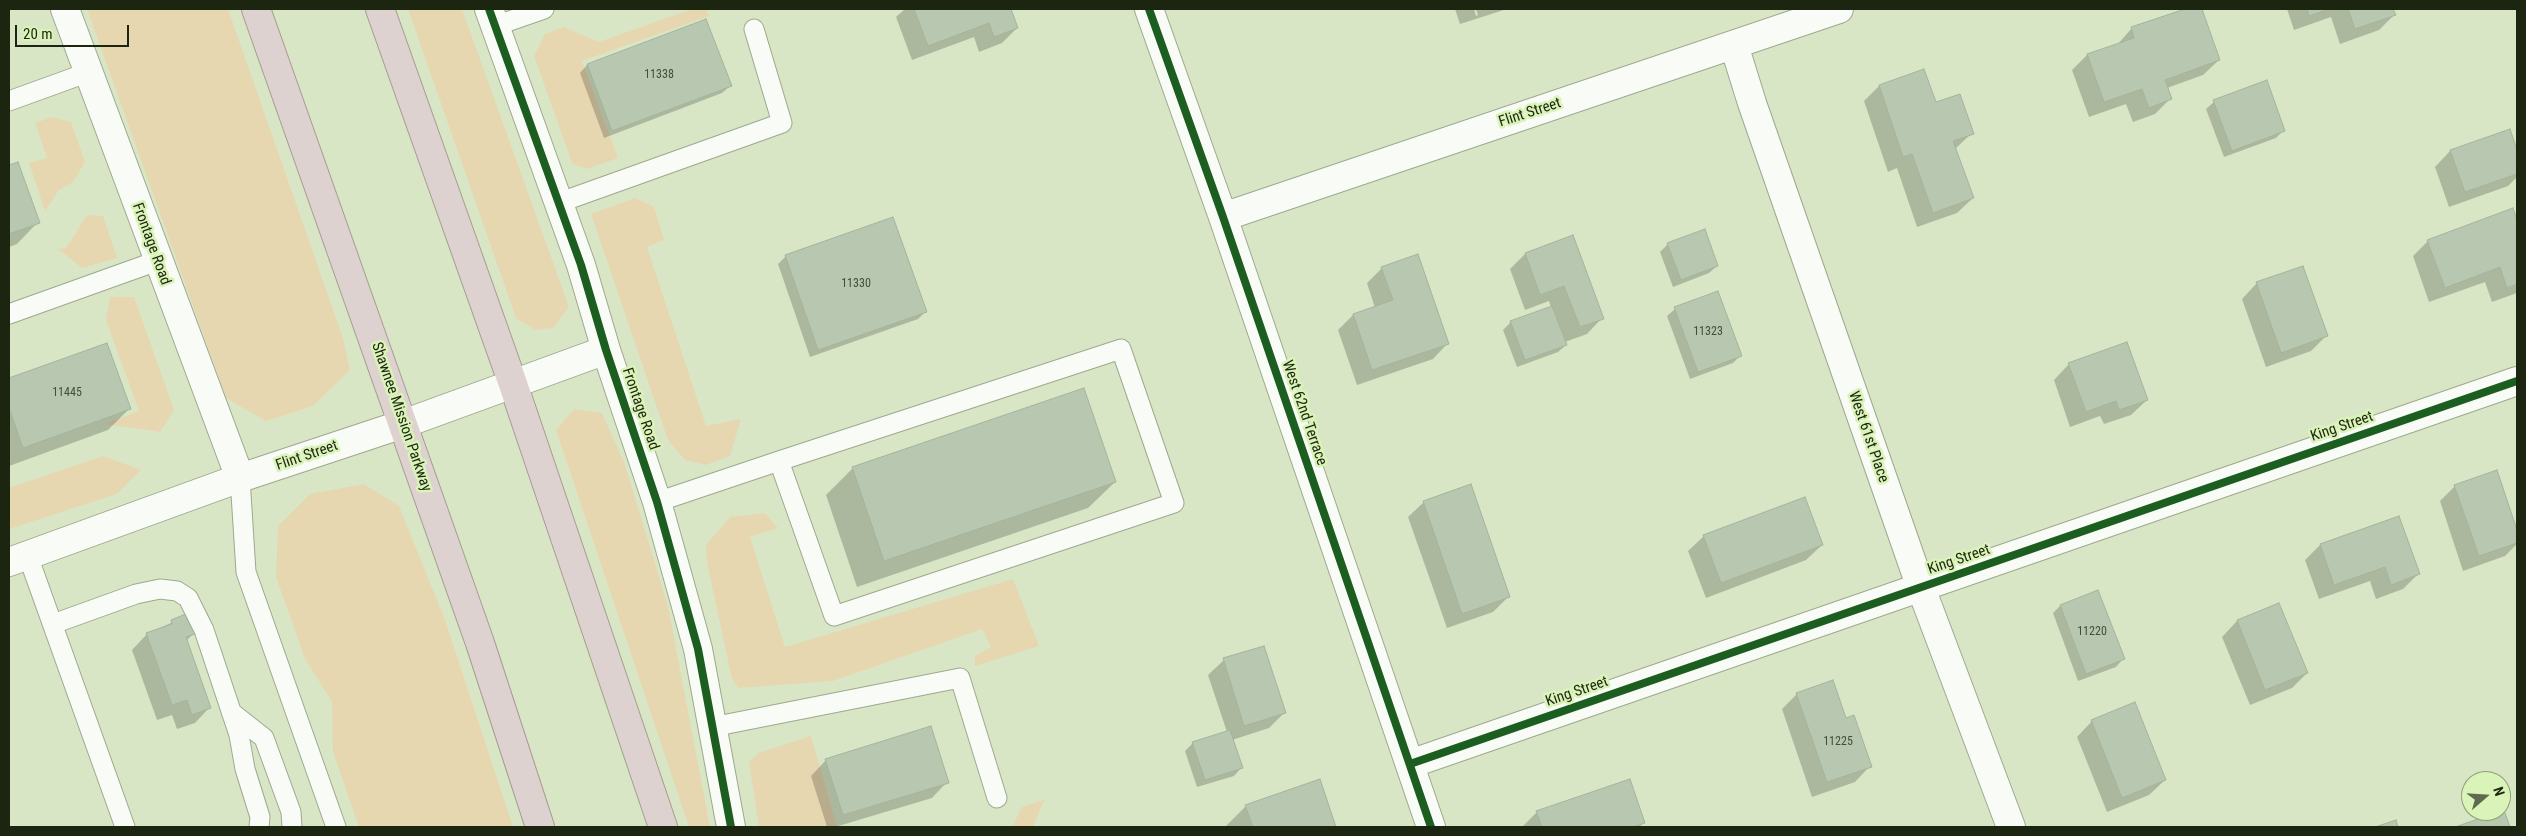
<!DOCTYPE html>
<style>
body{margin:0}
#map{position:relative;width:2526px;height:836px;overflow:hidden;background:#d8e6c5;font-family:"Roboto Condensed",sans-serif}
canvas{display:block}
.frame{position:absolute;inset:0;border:10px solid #1c250f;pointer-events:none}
.north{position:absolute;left:2461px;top:771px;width:50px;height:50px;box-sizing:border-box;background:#daf3b8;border:1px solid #8ea174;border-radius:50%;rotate:71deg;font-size:14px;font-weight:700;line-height:20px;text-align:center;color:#1c250f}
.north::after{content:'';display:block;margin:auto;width:18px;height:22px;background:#5e694f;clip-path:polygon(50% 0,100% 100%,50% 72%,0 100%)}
.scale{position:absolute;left:15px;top:25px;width:114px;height:22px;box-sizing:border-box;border:2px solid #1c250f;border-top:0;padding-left:6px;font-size:15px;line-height:18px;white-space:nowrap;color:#1c250f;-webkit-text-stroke:4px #daf3b8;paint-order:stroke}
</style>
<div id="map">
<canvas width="2526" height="836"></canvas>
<div class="frame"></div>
<div class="north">N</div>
<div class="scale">20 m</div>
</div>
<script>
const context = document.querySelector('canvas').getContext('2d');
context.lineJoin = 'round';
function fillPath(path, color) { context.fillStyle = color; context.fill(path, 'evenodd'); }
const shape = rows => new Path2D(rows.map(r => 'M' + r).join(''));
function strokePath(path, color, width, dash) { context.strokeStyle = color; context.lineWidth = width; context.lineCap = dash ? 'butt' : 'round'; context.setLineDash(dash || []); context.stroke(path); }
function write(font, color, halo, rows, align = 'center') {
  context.font = font + ' "Roboto Condensed",sans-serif'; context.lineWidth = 5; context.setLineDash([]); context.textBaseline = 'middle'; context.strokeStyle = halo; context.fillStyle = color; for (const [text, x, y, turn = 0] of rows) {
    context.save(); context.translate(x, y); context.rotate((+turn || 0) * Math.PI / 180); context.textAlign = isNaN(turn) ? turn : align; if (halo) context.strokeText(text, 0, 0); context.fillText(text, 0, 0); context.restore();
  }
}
const green = shape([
 [87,9,228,9,343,338,350,370,313,406,266,421,226,398],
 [408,9,462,9,569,307,553,328,535,330,516,318],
 [692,9,706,9,709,16,582,61,618,158,587,169,572,163,534,56,545,34,564,27,599,42],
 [52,117,71,122,85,162,73,182,59,190,45,211,29,163,47,158,35,123],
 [635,198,654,207,664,240,647,247,706,426,741,419,730,456,706,465,685,460,668,440,591,214],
 [87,215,103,216,117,258,82,268,58,249,66,248],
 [110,297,134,297,174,410,160,432,104,424,139,411,106,320],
 [574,409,602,413,624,462,668,606,710,827,689,827,556,430],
 [103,456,141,470,117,494,9,529,9,488],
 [364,484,399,506,445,620,513,827,359,827,333,752,332,702,305,659,276,577,278,526,310,494],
 [765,513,778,528,750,537,785,647,1013,579,1039,646,975,666,975,656,991,647,982,629,833,681,738,688,732,679,707,563,706,545,730,517],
 [811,736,837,827,759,827,749,762,758,753],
 [1044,800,1033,827,1012,827,1022,807]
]);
const shadow = shape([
 [905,9,1009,9,1017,28,1002,43,979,52,974,37,912,60,896,17],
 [1455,9,1474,9,1476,16,1478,15,1476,9,1507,9,1460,24],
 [2188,9,2201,9,2219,60,2203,75,2167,88,2170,99,2155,114,2133,122,2126,104,2089,117,2072,70,2087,55,2117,45,2132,28],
 [2287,9,2393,9,2394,15,2379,30,2340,44,2331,17,2294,30],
 [705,21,730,86,722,93,604,138,580,73,587,65],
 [1923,71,1935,104,1972,133,1955,149,1973,198,1957,213,1917,227,1897,168,1888,172,1864,101,1879,86],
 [2214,102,2284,130,2276,138,2224,157,2206,109],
 [2509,131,2517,154,2517,177,2508,186,2449,207,2435,167,2450,151],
 [17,163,38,222,17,244,9,247,9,166],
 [2512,210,2517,223,2517,293,2492,302,2485,282,2429,302,2413,256,2428,241],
 [893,219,925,312,918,319,810,357,778,264,785,257],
 [1572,237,1602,318,1587,334,1565,342,1566,345,1558,352,1517,367,1503,330,1511,322,1551,307,1549,301,1525,310,1510,269,1525,254],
 [1668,244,1717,266,1709,273,1673,287,1660,252],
 [1382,268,1448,343,1433,359,1357,385,1338,330,1353,315,1375,308,1367,283],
 [2257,283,2326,336,2311,351,2266,367,2242,299],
 [1675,309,1741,355,1733,363,1690,379,1667,316],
 [106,344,129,409,108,430,9,466,9,379],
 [2069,364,2147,400,2131,415,2104,424,2100,416,2070,427,2054,380],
 [853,468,1115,482,1088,508,857,587,826,495],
 [2496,472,2517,534,2517,544,2505,556,2463,571,2440,501,2455,486],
 [1424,502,1508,597,1493,612,1447,628,1408,517],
 [2398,518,2418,574,2403,589,2376,599,2370,581,2319,599,2305,560,2320,545],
 [1704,536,1822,545,1806,560,1706,598,1688,551],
 [2097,592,2123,659,2116,667,2078,681,2053,613,2060,606],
 [2279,604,2307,673,2292,688,2250,705,2222,637,2237,621],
 [188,615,194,633,186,641,210,707,195,723,177,729,172,715,157,720,132,650,147,634],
 [1224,660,1284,713,1269,728,1232,740,1241,768,1234,776,1197,787,1185,751,1193,743,1227,732,1208,675],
 [1797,694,1845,719,1870,766,1855,782,1812,797,1782,709],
 [2092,721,2165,780,2149,795,2107,812,2077,737],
 [826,760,947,782,932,798,835,827,827,827,811,776],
 [1320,781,1335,827,1225,827,1246,806],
 [1537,812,1643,823,1639,827,1522,827]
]);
const building = shape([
 [914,9,1011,9,1018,28,994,37,989,23,928,46,914,9],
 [2185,9,2202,9,2220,60,2165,80,2172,99,2149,108,2142,89,2104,102,2087,54,2134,38,2131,27,2185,9],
 [2307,9,2329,9,2309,16,2307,9],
 [2348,9,2393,9,2396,15,2355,29,2348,9],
 [706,19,732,86,612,131,587,64,706,19],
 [1924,69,1936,102,1960,94,1974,134,1953,141,1974,198,1933,213,1912,154,1903,157,1879,85,1924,69],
 [2267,80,2285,131,2232,151,2213,100,2267,80],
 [2510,129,2517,150,2517,174,2465,192,2450,150,2510,129],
 [18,162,40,223,9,234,9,165,18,162],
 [2513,208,2517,220,2517,284,2507,288,2500,267,2445,288,2427,240,2513,208],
 [893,217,927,312,818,350,785,255,893,217],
 [1705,229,1718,266,1681,280,1667,243,1705,229],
 [1573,235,1604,319,1580,327,1564,286,1540,295,1525,253,1573,235],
 [1418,254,1449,344,1372,370,1353,314,1393,300,1381,267,1418,254],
 [2303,266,2328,336,2281,353,2256,282,2303,266],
 [1718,291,1742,356,1698,372,1674,307,1718,291],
 [1552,306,1567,345,1525,360,1510,321,1552,306],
 [2127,342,2148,400,2119,410,2116,401,2086,412,2068,363,2127,342],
 [107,343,131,409,23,448,9,408,9,378,107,343],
 [1084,388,1116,482,884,561,852,467,1084,388],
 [2497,470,2517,530,2517,543,2479,556,2454,485,2497,470],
 [1471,484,1510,597,1462,614,1423,501,1471,484],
 [1805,497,1823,545,1721,583,1703,535,1805,497],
 [2399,516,2420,574,2391,585,2385,567,2334,585,2320,544,2399,516],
 [2098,590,2125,659,2086,674,2060,605,2098,590],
 [2279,603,2308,673,2265,690,2237,620,2279,603],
 [188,613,195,634,186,637,211,708,192,715,187,700,172,705,146,633,172,624,171,620,188,613],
 [1264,646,1286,713,1244,726,1223,658,1264,646],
 [1833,680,1846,718,1854,715,1872,767,1827,782,1796,693,1833,680],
 [2135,702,2166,780,2122,798,2091,720,2135,702],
 [931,726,949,783,843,815,825,759,931,726],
 [1230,730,1243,768,1205,780,1192,742,1230,730],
 [1320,779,1336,827,1253,827,1245,805,1320,779],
 [1630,779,1645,823,1633,827,1542,827,1536,811,1630,779],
 [2504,810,2510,827,2455,827,2504,810],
 [2396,820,2398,827,2375,827,2396,820]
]);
const lane = shape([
 [495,26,544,9],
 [9,101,89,72],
 [558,203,782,123,754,29],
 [9,314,157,261],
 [240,478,246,572,336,827],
 [657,502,779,461,1121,349,1174,503,834,616,779,461],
 [28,556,125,827],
 [53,624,136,594,160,589,177,591,188,598,204,630,239,735,245,769,260,817,259,827],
 [231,712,264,738,291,812,292,827],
 [712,727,960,678,997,798]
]);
const street = shape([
 [65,9,240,478],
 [489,9,581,265,606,350,657,502,698,649,731,827],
 [1149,9,1223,217,1431,827],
 [1734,45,1752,103,1921,588,2011,827],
 [1223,217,1839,9],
 [9,562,240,478,403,424,606,350],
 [1410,764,2517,381]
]);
const highway = shape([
 [256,9,480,643,540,827],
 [380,9,513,384,663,827]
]);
const cycleway = shape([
 [489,9,581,265,606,350,657,502,698,649,731,827],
 [1149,9,1223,217,1431,827],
 [1410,764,2517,381]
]);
const numberNames = [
 ["11338",659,75],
 ["11330",856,284],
 ["11323",1708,332],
 ["11445",67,393],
 ["11220",2092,632],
 ["11225",1838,742]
];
const streetNames = [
 ["Flint Street",1530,113,-18],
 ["Frontage Road",151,244,70],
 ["Frontage Road",640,409,71],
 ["West 62nd Terrace",1304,413,71],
 ["Shawnee Mission Parkway",401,417,71],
 ["King Street",2342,427,-19],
 ["West 61st Place",1868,437,71],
 ["Flint Street",307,456,-19],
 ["King Street",1959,560,-19],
 ["King Street",1577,692,-19]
];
fillPath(green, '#e7d7b1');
fillPath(shadow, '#0003');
fillPath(building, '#b8c8b0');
strokePath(building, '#a4b39c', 1);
strokePath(lane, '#9ea88f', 21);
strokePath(street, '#9ea88f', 30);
strokePath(highway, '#a59d91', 30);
strokePath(lane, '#f9fbf6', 19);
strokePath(street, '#f9fbf6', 28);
strokePath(highway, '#ddd2d0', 28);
strokePath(cycleway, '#1b5e20', 8);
write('12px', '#434e37', null, numberNames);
write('15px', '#1c250f', '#daf3b8', streetNames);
</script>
